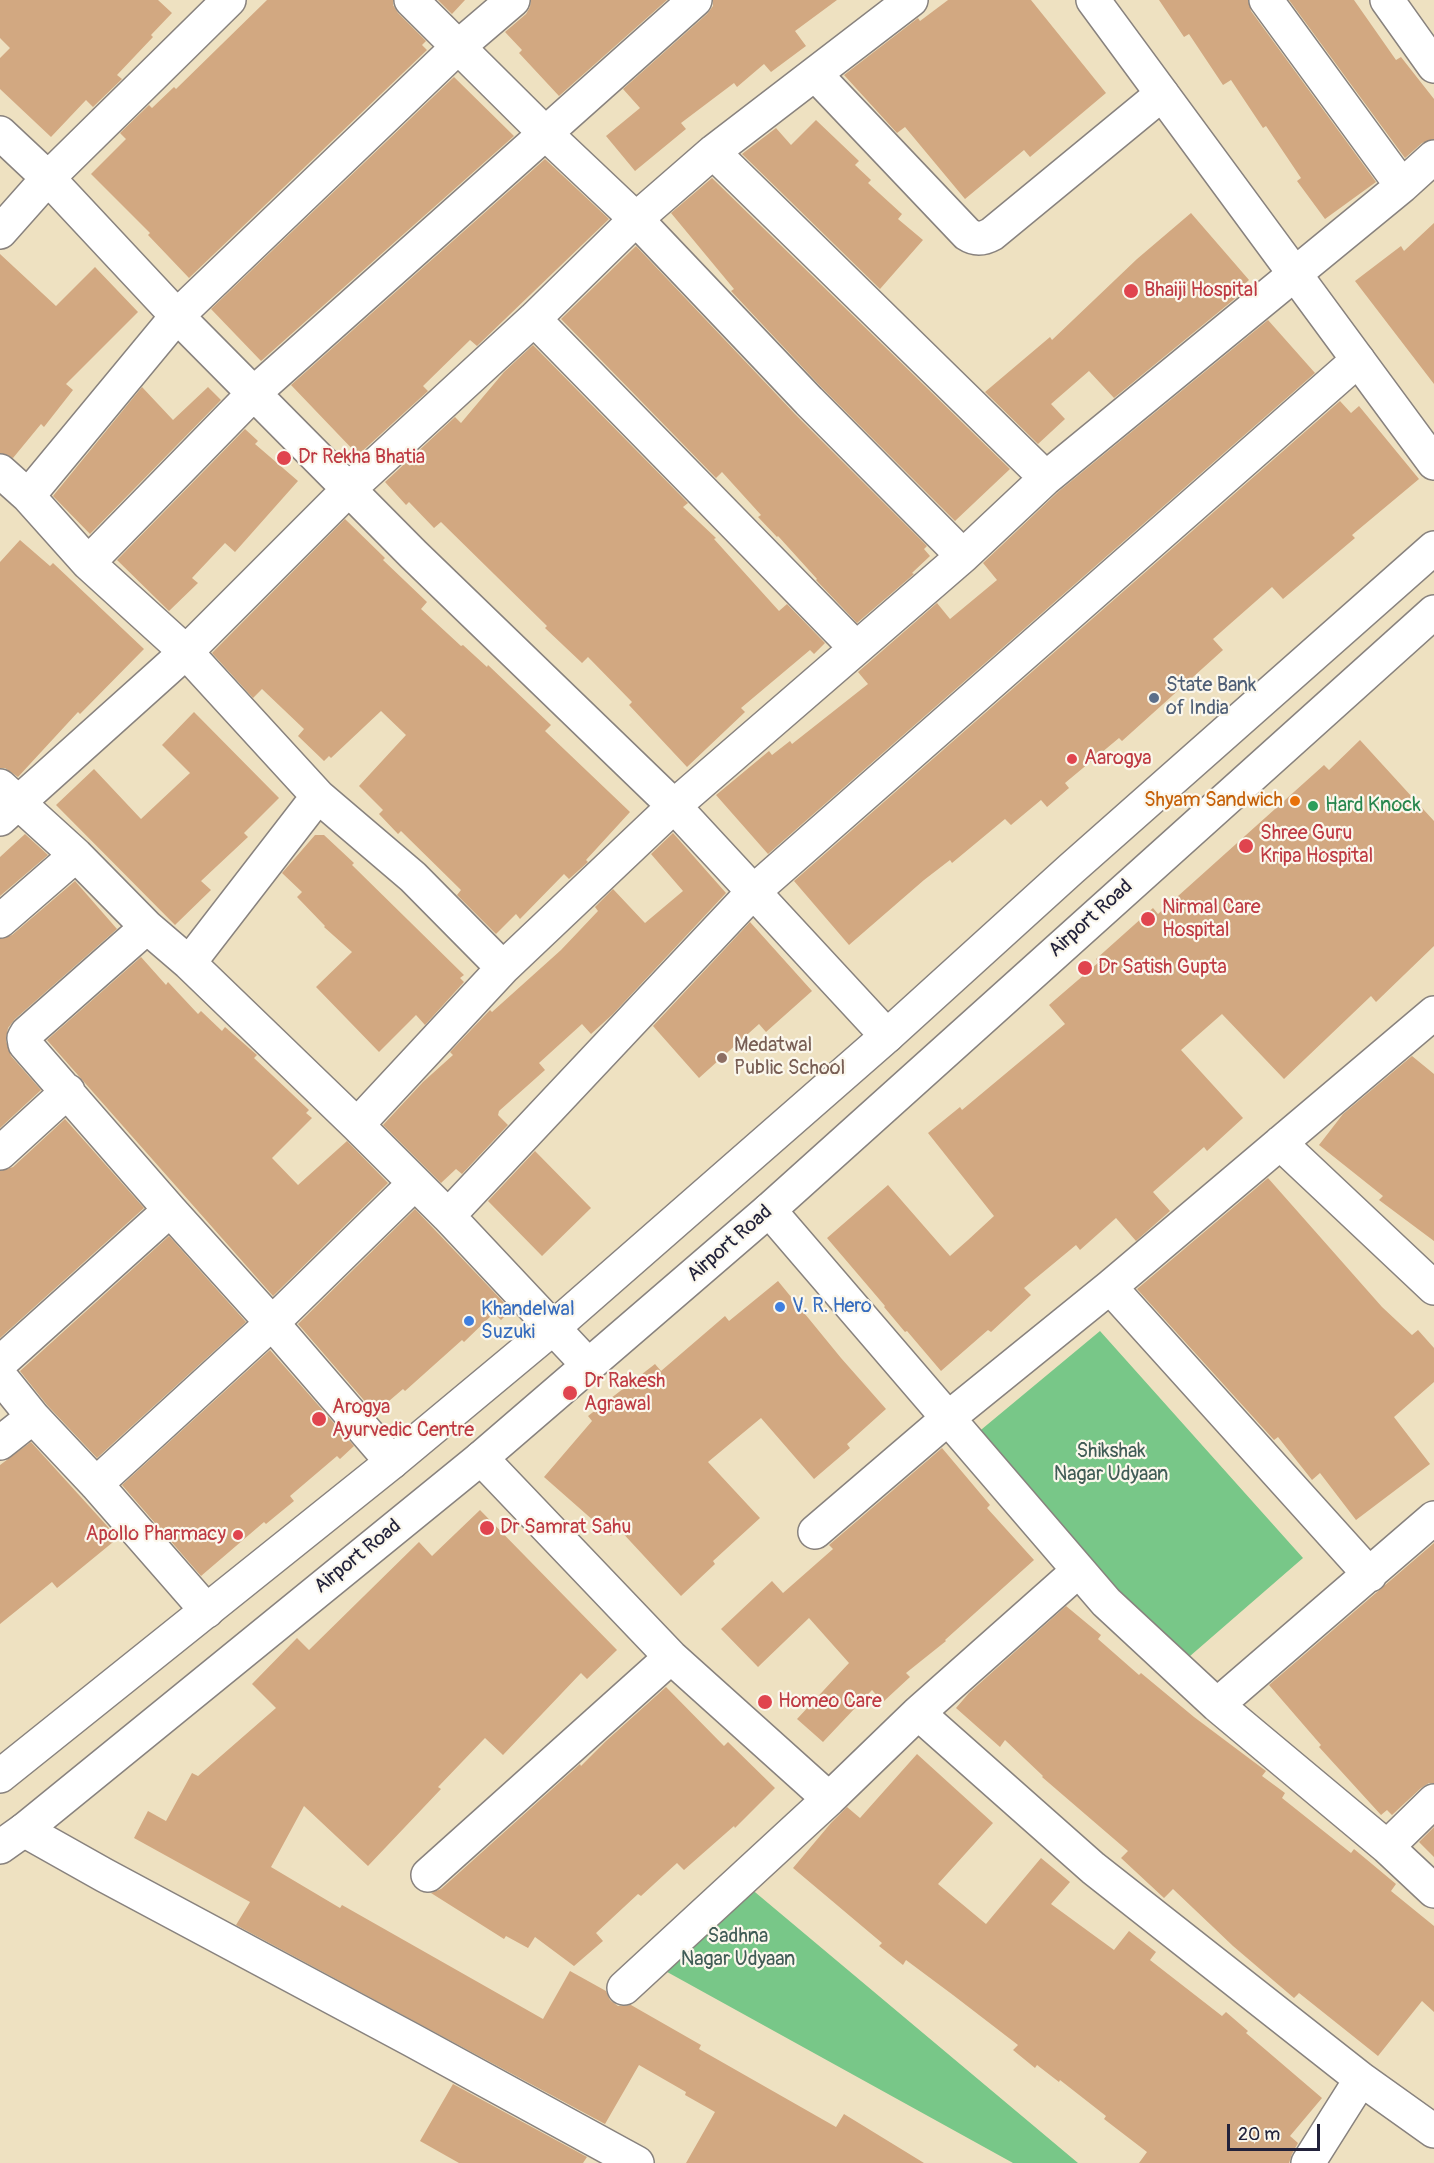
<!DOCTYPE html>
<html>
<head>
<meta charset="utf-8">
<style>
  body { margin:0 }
  #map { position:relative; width:1434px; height:2163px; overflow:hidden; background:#eee1c1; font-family:Pangolin,sans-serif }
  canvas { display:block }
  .scale { position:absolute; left:1227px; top:2124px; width:93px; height:27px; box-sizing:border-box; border:3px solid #22223b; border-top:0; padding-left:8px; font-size:18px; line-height:21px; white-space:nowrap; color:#22223b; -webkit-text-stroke:4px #fbf7ec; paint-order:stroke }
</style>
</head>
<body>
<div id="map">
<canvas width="1434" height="2163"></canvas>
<div class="scale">20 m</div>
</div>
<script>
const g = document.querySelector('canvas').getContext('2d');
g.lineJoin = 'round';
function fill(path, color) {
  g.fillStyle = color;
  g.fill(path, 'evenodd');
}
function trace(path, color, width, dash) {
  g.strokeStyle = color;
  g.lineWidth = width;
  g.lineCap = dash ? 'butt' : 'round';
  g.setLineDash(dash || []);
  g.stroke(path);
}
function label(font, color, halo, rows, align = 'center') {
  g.font = font + ' Pangolin,sans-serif';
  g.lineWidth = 4.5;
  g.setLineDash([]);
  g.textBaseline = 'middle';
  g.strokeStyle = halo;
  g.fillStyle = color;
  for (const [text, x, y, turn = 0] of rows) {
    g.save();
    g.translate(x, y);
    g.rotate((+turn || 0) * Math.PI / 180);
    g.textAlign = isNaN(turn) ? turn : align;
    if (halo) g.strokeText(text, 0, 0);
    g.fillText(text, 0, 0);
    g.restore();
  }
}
const green = new Path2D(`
  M 1100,1331 L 1303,1558 L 1182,1663 L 976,1434 Z
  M 737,1877 L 1078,2163 L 1013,2163 L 640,1957 Z`);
const building = new Path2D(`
  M 0,0 L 158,0 L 172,13 L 151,35 L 153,37 L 117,75 L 122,79 L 93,107 L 86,100 L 51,137 L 0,89 L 0,58 L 10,48 L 0,38 Z
  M 267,0 L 393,0 L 393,5 L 398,13 L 426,41 L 422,45 L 427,50 L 189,278 L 148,235 L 150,233 L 91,174 L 126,139 L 120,133 L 149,105 L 152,108 L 174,87 L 176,89 Z
  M 438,0 L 465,0 L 452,14 Z
  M 531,0 L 667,0 L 559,96 L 519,53 L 522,50 L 505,32 L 526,14 L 530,7 Z
  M 713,0 L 837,0 L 795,31 L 806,46 L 771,72 L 764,64 L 737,87 L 734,83 L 681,123 L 686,129 L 635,171 L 606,136 L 640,108 L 623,89 L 707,14 L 713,6 Z
  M 948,0 L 1031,0 L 1106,93 L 1030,157 L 1024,150 L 965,199 L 905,127 L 897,133 L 844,75 L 918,18 L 920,21 Z
  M 1159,0 L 1248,0 L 1251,11 L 1376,182 L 1325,219 L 1297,181 L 1301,178 L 1266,126 L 1263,128 L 1231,80 L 1223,85 L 1189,34 L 1184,37 Z
  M 1289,0 L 1354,0 L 1396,60 L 1401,57 L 1434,99 L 1434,139 L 1422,143 L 1405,158 Z
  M 454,77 L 514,136 L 261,361 L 211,309 Z
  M 816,120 L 859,161 L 855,165 L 871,180 L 868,183 L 902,214 L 898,219 L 923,240 L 880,289 L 742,154 L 776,128 L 791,145 Z
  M 545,159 L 609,219 L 477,346 L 470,340 L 423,386 L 428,391 L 358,455 L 291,385 Z
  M 712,178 L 1010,469 L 955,521 L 822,388 L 731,291 L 734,289 L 671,213 Z
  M 1191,213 L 1249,280 L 1240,288 L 1243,292 L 1114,398 L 1089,371 L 1051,404 L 1065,419 L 1038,444 L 985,392 L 1050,337 L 1052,340 L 1137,259 Z
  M 1434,223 L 1434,384 L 1355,281 L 1401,246 L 1404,251 Z
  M 636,246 L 795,414 L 927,546 L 924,549 L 930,556 L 912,573 L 914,574 L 857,623 L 816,580 L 817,579 L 778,536 L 777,537 L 758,517 L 761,515 L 722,472 L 716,478 L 561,319 Z
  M 0,254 L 56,306 L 95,267 L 138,312 L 66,384 L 73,390 L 44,427 L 41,424 L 13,458 L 0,453 Z
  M 1268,320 L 1315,373 L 768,854 L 716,795 L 769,751 L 772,755 L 790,741 L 792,744 L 868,684 L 858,672 L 937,603 L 950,619 L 997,580 L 983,563 L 1058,492 Z
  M 533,345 L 688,503 L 683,507 L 716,538 L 714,539 L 779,611 L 787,604 L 825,643 L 814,654 L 810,650 L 741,708 L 745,712 L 687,767 L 629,705 L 632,702 L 588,657 L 582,663 L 545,628 L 547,626 L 441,522 L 434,528 L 409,502 L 406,505 L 385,482 L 455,417 L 461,423 L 504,372 Z
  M 142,387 L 173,420 L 208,387 L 221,400 L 90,534 L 53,496 Z
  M 1340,401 L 1351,413 L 1359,406 L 1419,479 L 1352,535 L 1355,538 L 1283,599 L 1272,587 L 1213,639 L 1223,650 L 1122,741 L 1119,738 L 1065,783 L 1069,788 L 1047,807 L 1041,800 L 1011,825 L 1005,819 L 952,863 L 950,860 L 924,880 L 849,945 L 794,881 Z
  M 245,429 L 258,441 L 255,444 L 298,481 L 235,552 L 225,543 L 192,578 L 198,583 L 169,611 L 117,560 Z
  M 345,519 L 385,558 L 383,560 L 427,602 L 421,609 L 461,646 L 463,645 L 487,667 L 488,665 L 510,686 L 551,725 L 545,731 L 630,812 L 586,860 L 588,862 L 569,879 L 564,874 L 520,919 L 516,914 L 496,934 L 457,895 L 461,890 L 401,831 L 398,834 L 379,814 L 383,810 L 359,786 L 406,735 L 381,711 L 331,758 L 329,756 L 324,761 L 298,736 L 304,729 L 262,689 L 253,698 L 212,653 Z
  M 20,540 L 50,566 L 53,563 L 144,649 L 80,714 L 78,712 L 18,777 L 5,768 L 0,768 L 0,562 Z
  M 194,712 L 279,798 L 244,833 L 248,837 L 201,881 L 211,890 L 175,925 L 56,805 L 94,769 L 141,819 L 190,773 L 162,745 Z
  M 1360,740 L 1434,821 L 1434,946 L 1376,1002 L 1371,996 L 1284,1079 L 1222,1014 L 1181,1050 L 1243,1118 L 1207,1151 L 1204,1147 L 1153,1192 L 1170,1211 L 1136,1241 L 1116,1218 L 1080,1250 L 1076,1245 L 1024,1288 L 1031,1295 L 991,1332 L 988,1330 L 941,1371 L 907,1331 L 905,1332 L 884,1307 L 885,1306 L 827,1238 L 888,1185 L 950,1256 L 968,1240 L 994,1216 L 928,1133 L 960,1107 L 962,1110 L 1065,1024 L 1049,1005 L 1099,962 L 1096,959 L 1153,908 L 1158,914 L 1324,765 L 1329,770 Z
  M 673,833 L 726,893 L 613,1014 L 591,1034 L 582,1024 L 539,1063 L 545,1070 L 499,1111 L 498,1115 L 508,1125 L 462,1174 L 456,1169 L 441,1183 L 383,1125 L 423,1082 L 453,1055 L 450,1052 L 490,1010 L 492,1012 L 561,950 L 598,911 L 595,907 L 613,889 L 645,923 L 683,891 L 651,854 Z
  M 25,834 L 48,855 L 0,896 L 0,857 Z
  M 315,835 L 324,835 L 354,863 L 352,865 L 464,975 L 460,978 L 464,982 L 425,1025 L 416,1015 L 379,1052 L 316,987 L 352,952 L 324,927 L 325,926 L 297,897 L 302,892 L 282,873 Z
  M 75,881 L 117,929 L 15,1019 L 8,1028 L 6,1041 L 11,1056 L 41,1090 L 0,1128 L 0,939 L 12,935 Z
  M 750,922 L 812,991 L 766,1032 L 759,1024 L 699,1078 L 653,1026 Z
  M 141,957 L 166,985 L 168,982 L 198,1014 L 201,1011 L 222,1031 L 225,1027 L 257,1055 L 254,1058 L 309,1110 L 306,1113 L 312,1118 L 272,1158 L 298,1185 L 347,1141 L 388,1183 L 273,1296 L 47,1040 Z
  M 1412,1056 L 1434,1074 L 1434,1241 L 1379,1200 L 1383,1196 L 1319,1145 L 1343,1114 Z
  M 65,1119 L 144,1208 L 0,1338 L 0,1171 L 13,1167 Z
  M 535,1151 L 591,1208 L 542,1256 L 488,1201 Z
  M 1268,1178 L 1382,1307 L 1412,1335 L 1418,1330 L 1434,1348 L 1434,1382 L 1394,1417 L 1430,1464 L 1356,1520 L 1320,1473 L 1312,1480 L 1278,1437 L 1274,1440 L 1137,1289 Z
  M 415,1209 L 511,1310 L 501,1320 L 494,1313 L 464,1342 L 462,1340 L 405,1391 L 403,1389 L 375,1413 L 298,1324 Z
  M 169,1236 L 246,1322 L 97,1458 L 47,1405 L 20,1371 Z
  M 778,1281 L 841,1358 L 886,1409 L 847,1444 L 850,1448 L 814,1479 L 761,1418 L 708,1462 L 760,1518 L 713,1561 L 715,1564 L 681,1596 L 618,1528 L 611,1536 L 544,1477 L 592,1421 L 588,1416 L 655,1364 L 661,1371 L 725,1316 L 729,1321 Z
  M 270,1350 L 354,1446 L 340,1459 L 337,1456 L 290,1496 L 294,1501 L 266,1524 L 264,1522 L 201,1576 L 122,1485 Z
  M 31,1442 L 118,1538 L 57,1588 L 52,1582 L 0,1624 L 0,1465 Z
  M 942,1448 L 990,1505 L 987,1508 L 1034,1560 L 945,1640 L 946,1641 L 906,1673 L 910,1677 L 883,1702 L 872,1690 L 823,1742 L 797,1719 L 849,1663 L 809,1618 L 758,1667 L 721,1629 L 772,1581 L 783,1593 L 833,1549 L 829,1545 Z
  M 480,1510 L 617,1650 L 587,1679 L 581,1673 L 503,1755 L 485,1738 L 438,1787 L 441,1789 L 368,1866 L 304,1806 L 271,1867 L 340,1908 L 342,1905 L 543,2019 L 570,1971 L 606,1991 L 610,2000 L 618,2006 L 631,2005 L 701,2045 L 699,2049 L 836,2127 L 844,2114 L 924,2163 L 686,2163 L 715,2112 L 685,2095 L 686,2092 L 639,2065 L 605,2124 L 236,1925 L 250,1902 L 134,1838 L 148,1811 L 166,1821 L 192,1773 L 198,1776 L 276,1708 L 252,1684 L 297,1638 L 309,1650 L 419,1542 L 432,1556 Z
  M 1434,1543 L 1434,1783 L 1429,1783 L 1421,1788 L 1392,1815 L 1387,1810 L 1381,1815 L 1319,1747 L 1321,1745 L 1269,1685 Z
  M 1066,1606 L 1101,1635 L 1098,1639 L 1139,1675 L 1141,1673 L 1194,1717 L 1266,1771 L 1262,1776 L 1285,1793 L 1282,1798 L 1351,1853 L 1354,1849 L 1396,1884 L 1391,1891 L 1434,1926 L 1434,2012 L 1422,2001 L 1378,2056 L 1299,1993 L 1294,1998 L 1233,1946 L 1173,1889 L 1164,1898 L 1121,1858 L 1128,1851 L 1042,1777 L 1043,1776 L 1005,1740 L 1000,1747 L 956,1708 L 969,1693 Z
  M 666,1687 L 724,1746 L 728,1742 L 775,1788 L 735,1828 L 734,1826 L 684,1870 L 677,1863 L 641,1896 L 638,1894 L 596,1933 L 603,1941 L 574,1966 L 535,1937 L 528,1948 L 506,1936 L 504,1939 L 431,1893 L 441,1889 L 580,1764 L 581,1766 L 606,1741 Z
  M 917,1754 L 993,1823 L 938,1884 L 986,1924 L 1041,1858 L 1070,1882 L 1051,1904 L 1114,1950 L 1129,1931 L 1156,1952 L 1150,1960 L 1222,2016 L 1226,2012 L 1248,2031 L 1246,2033 L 1322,2098 L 1290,2136 L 1298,2143 L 1292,2154 L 1289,2163 L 1139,2163 L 1147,2152 L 1104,2119 L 1106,2116 L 1060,2080 L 1059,2082 L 1037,2065 L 1035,2068 L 1013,2050 L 1018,2045 L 953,1995 L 906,1960 L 903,1965 L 879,1946 L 882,1943 L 793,1868 L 831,1823 L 847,1807 L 860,1818 Z
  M 1434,1827 L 1434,1857 L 1419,1842 Z
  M 453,2084 L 587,2157 L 583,2163 L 459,2163 L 420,2141 Z`);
const minor = new Path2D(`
  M 411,0 L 545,133 L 636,219 L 809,401 L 963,556
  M 1266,0 L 1402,186
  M 1387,0 L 1434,66
  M 815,74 L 967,234 C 976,240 983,239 992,234 L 1162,94
  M 0,133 L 48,178 L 177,316 L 413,554 L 674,806 L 887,1036
  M 713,152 L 1046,478
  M 0,232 L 48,178 L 229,0
  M 534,319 L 855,647
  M 0,471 L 28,496 L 88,563 L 186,652 L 318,796 L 413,877 L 503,968
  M 28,496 L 177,316 L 458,47 L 513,0
  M 88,563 L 254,393 L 695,0
  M 0,786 L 76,855 L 147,927 L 189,963 L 357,1125 L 448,1216 L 589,1366
  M 0,819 L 186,652 L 349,489 L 534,319 L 636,219 L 713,152 L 911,0
  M 0,921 L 76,855
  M 147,927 L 27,1033 L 24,1038 L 25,1044 L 170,1210 L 272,1323 L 392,1462
  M 189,963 L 318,796
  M 357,1125 L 503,968 L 674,806 L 963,556 L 1046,478 L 1402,186 L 1434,157
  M 1280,1143 L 1434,1288
  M 0,1153 L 68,1091
  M 769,1210 L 1106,1602 L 1217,1705 L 1387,1847 L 1434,1891
  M 448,1216 L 753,892 L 1358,360
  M 1110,1287 L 1370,1575
  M 0,1363 L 170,1210
  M 0,1376 L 33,1417 L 96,1484 L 207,1611
  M 0,1443 L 33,1417
  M 481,1458 L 671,1657 L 829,1799
  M 96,1484 L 272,1323 L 415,1183
  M 815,1532 L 947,1419 L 1110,1287 L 1434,1013
  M 1217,1705 L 1434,1518
  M 918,1713 L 1093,1868 L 1361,2079 L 1434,2131
  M 24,1830 L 104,1875 L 412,2040 L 637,2163
  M 1387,1847 L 1434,1801
  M 428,1875 L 671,1657
  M 624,1988 L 829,1799 L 918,1713 L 1078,1571
  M 1308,2163 L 1361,2079`);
const tertiary = new Path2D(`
  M 1093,0 L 1434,463`);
const primary = new Path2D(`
  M 0,1776 L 392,1462 L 553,1328 L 887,1036 L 1071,869 L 1434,548
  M 0,1847 L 24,1830 L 481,1458 L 769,1210 L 1434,612`);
const markers = [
  [1131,291,8,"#e0444e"],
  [284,458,8,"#e0444e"],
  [1154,698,6,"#5c6f8a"],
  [1072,759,6,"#e0444e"],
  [1295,801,6,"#e8710a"],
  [1313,806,6,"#2e9e5b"],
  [1246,846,8,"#e0444e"],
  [1148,919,8,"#e0444e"],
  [1085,968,8,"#e0444e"],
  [722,1058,6,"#8d6e63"],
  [780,1307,6,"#3f7fe0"],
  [469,1321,6,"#3f7fe0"],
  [570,1393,8,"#e0444e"],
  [319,1419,8,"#e0444e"],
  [487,1528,8,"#e0444e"],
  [238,1535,6,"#e0444e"],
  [765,1702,8,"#e0444e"]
];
const healthNames = [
  ["Bhaiji Hospital",1144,291],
  ["Dr Rekha Bhatia",298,458],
  ["Aarogya",1084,759],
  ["Shree Guru",1260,834],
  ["Kripa Hospital",1260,857],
  ["Nirmal Care",1162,908],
  ["Hospital",1162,931],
  ["Dr Satish Gupta",1098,968],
  ["Dr Rakesh",584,1382],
  ["Agrawal",584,1405],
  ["Arogya",332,1408],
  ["Ayurvedic Centre",332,1431],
  ["Dr Samrat Sahu",500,1528],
  ["Apollo Pharmacy",226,1535,"right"],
  ["Homeo Care",778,1702]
];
const serviceNames = [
  ["State Bank",1166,686],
  ["of India",1166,709]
];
const foodNames = [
  ["Shyam Sandwich",1283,801]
];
const leisureNames = [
  ["Hard Knock",1325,806]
];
const streetNames = [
  ["Airport Road",1091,919,-42],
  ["Airport Road",730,1244,-41],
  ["Airport Road",358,1557,-39]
];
const educationNames = [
  ["Medatwal",734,1046],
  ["Public School",734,1069]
];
const shopNames = [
  ["V. R. Hero",792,1307],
  ["Khandelwal",481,1310],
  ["Suzuki",481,1333]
];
const parkNames = [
  ["Shikshak",1111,1452],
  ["Nagar Udyaan",1111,1475],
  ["Sadhna",738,1937],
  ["Nagar Udyaan",738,1960]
];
fill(green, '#78c788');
fill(building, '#d2a881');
trace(minor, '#88827e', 36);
trace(tertiary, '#88827e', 36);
trace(primary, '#88827e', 36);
trace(minor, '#fff', 33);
trace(tertiary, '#fff', 33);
trace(primary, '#fff', 33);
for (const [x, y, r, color] of markers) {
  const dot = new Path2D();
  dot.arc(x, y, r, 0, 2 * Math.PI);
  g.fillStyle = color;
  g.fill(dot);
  trace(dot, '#fbf7ec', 2);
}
label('20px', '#be3a42', '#fbf7ec', healthNames, 'left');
label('20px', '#4e5e75', '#fbf7ec', serviceNames, 'left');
label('20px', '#c56008', '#fbf7ec', foodNames, 'right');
label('20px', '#27864d', '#fbf7ec', leisureNames, 'left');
label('20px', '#22223b', '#fbf7ec', streetNames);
label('20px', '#785e54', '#fbf7ec', educationNames, 'left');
label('20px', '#366cbe', '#fbf7ec', shopNames, 'left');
label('20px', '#405c56', '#fbf7ec', parkNames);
</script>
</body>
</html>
